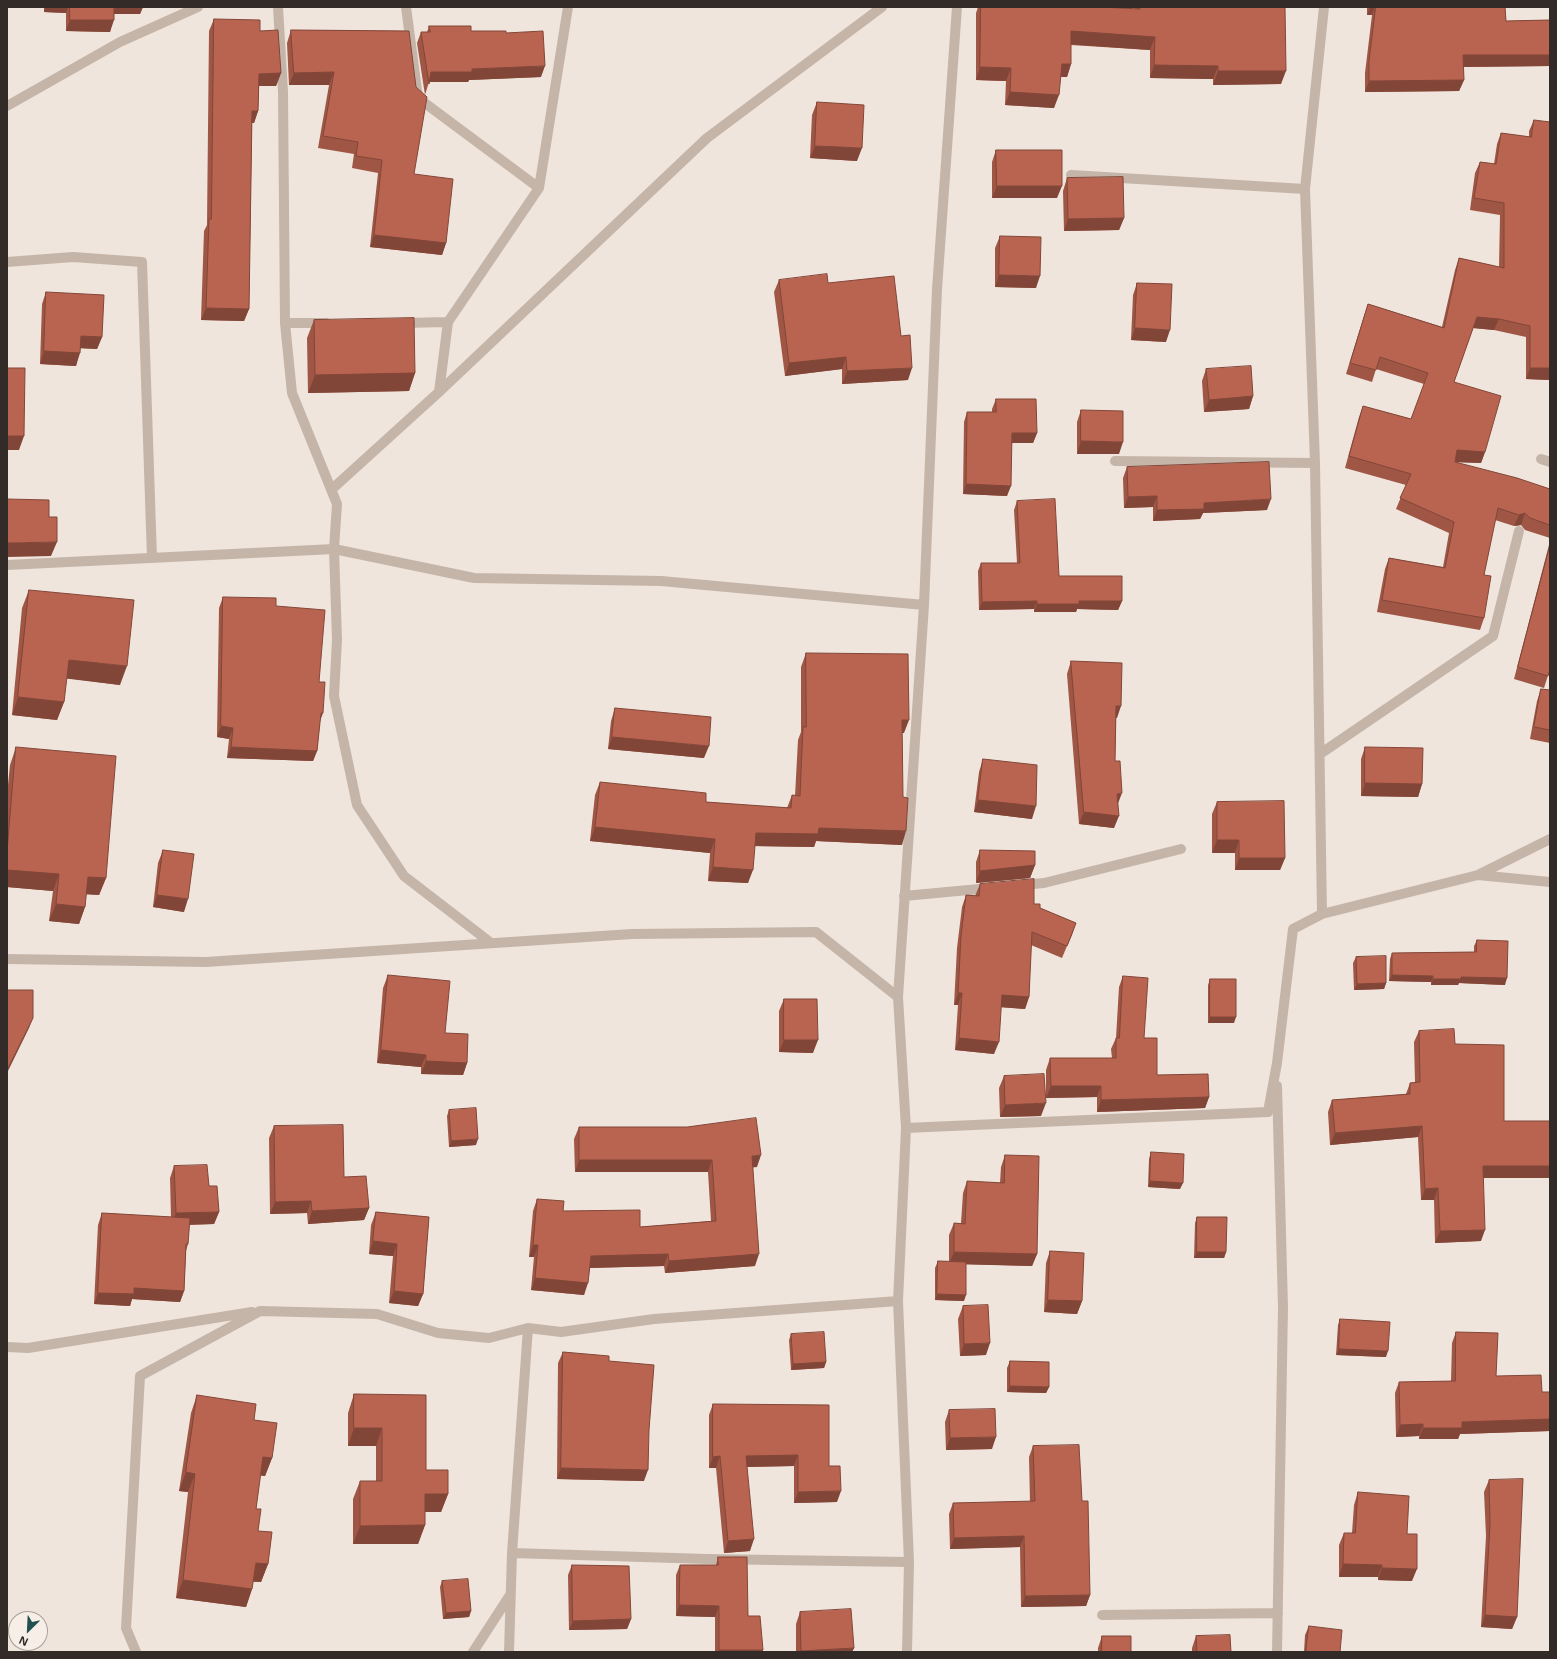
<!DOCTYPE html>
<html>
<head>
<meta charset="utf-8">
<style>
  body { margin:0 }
  #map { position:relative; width:1557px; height:1659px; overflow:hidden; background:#efe5dc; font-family:"Open Sans",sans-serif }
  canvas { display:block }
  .frame { position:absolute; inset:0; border:8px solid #332b28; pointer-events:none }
  .north { position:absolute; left:8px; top:1611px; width:40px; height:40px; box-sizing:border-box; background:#f7efe7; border:1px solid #a9a19b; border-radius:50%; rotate:204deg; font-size:11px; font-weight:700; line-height:16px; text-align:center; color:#332b28 }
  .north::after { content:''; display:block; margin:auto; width:14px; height:18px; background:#225050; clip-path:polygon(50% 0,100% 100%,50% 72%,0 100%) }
</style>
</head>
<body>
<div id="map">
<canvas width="1557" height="1659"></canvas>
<div class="frame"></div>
<div class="north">N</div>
</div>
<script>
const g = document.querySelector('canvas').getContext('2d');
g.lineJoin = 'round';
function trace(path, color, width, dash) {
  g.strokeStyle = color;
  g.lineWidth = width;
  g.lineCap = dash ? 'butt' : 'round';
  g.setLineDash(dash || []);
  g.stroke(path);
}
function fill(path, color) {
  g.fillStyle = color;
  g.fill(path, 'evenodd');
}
const minor = new Path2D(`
  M 278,7 L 283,92 L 285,323 L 292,393 L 337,504 L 334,549 L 337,640 L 334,696 L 357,805 L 404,876 L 491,943
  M 406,7 L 418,98 L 539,188
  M 7,106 L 120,42 L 198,7
  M 1071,175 L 1305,189
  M 7,262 L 73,257 L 142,262 L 152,558
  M 285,323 L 326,323
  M 402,323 L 448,322
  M 439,392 L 448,322 L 539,188 L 568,7
  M 1541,459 L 1550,462
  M 1115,461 L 1315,463
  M 331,490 L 439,392 L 707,138 L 882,7
  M 7,565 L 334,549 L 474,578 L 661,581 L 924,605
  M 1320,754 L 1493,636 L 1519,531
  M 1478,875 L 1550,839
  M 1022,885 L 1044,883 L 1181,849
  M 904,896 L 990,888
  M 1322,914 L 1315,463 L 1305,189 L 1324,7
  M 7,959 L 206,962 L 632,934 L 816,932 L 898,997 L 906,1128 L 1268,1112 L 1277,1063 L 1293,929 L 1322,914 L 1478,875 L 1550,882
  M 898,997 L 924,605 L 937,289 L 957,7
  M 1277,1086 L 1283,1307 L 1277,1652
  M 906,1128 L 898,1301 L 909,1562 L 907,1652
  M 7,1347 L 28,1348 L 252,1312
  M 512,1553 L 707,1559 L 909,1562
  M 1102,1615 L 1278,1613
  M 136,1652 L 126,1628 L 140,1376 L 260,1311 L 377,1314 L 438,1333 L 489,1338 L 528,1328 L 561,1332 L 654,1319 L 898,1301
  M 473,1652 L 510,1595
  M 509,1652 L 512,1553 L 528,1328`);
const wall = new Path2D(`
  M 44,7 L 143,7 L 140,14 L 114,14 L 110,32 L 66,31 L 66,13 L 44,12 Z
  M 978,7 L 1100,7 L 1135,9 L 1135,7 L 1285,7 L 1281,84 L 1213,85 L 1213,79 L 1150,78 L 1150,50 L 1071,45 L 1071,64 L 1067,77 L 1060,77 L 1054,108 L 1005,105 L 1006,81 L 976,80 L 976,13 Z
  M 1367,7 L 1505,7 L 1506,21 L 1550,20 L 1550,66 L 1463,67 L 1464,80 L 1459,91 L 1365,92 L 1365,73 L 1372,15 L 1367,15 Z
  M 214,19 L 260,31 L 281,73 L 276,86 L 259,86 L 258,111 L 254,123 L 252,123 L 249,309 L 244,321 L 201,320 L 204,231 L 207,225 L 209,31 Z
  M 429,26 L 471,31 L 506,33 L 541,77 L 469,80 L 468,82 L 429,82 L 425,95 L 417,43 L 421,32 L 427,32 Z
  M 291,30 L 409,31 L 414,174 L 446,243 L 442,255 L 370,247 L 378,173 L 352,168 L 354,154 L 318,148 L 329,85 L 289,85 L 287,43 Z
  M 817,102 L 857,161 L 810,158 L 812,115 Z
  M 1534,120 L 1550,380 L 1526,379 L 1526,337 L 1494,330 L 1473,328 L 1454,382 L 1485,452 L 1481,463 L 1455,462 L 1550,489 L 1550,538 L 1525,530 L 1521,525 L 1514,526 L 1495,520 L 1484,575 L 1484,618 L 1480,630 L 1377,612 L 1385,569 L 1389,558 L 1443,567 L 1449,533 L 1396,509 L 1406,485 L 1345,468 L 1359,417 L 1363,406 L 1411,419 L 1424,384 L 1376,369 L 1372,382 L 1346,374 L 1364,316 L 1368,304 L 1442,327 L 1455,270 L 1459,258 L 1499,267 L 1500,215 L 1470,210 L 1475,173 L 1480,162 L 1494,164 L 1497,144 L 1501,133 L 1529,137 L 1529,131 Z
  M 996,150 L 1057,198 L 992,198 L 992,162 Z
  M 1067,178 L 1124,218 L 1119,230 L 1064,231 L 1063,191 Z
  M 1000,236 L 1036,288 L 995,287 L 995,248 Z
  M 779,280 L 828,283 L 908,380 L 842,384 L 842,369 L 785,376 L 774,292 Z
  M 1137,283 L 1166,342 L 1131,340 L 1133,295 Z
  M 46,292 L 102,337 L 97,349 L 80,348 L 76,366 L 40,364 L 42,304 Z
  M 314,320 L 415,373 L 409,391 L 308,393 L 307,338 Z
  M 1206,369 L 1253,396 L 1249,409 L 1204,412 L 1202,381 Z
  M 996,399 L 1037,433 L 1033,443 L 1012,443 L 1007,496 L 963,494 L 964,422 L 967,412 L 992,412 L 992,409 Z
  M 1081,410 L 1119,454 L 1077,454 L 1077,422 Z
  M 1127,467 L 1267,510 L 1203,513 L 1200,519 L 1153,521 L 1153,507 L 1124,508 L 1123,478 Z
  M 1017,501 L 1059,576 L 1122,601 L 1118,610 L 1077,609 L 1076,612 L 1034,612 L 1034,609 L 979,610 L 978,571 L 981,563 L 1017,563 L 1014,510 Z
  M 1550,541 L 1550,669 L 1544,688 L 1514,679 Z
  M 29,590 L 120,685 L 66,678 L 64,702 L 57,720 L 12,715 L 22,608 Z
  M 223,597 L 276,606 L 319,682 L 320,721 L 317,751 L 313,761 L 227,758 L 229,739 L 217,737 L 219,608 Z
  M 806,653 L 904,733 L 902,733 L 902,845 L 816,841 L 814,847 L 755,846 L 748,883 L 708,881 L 710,853 L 590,841 L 595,795 L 600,782 L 706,802 L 787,808 L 792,795 L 795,796 L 798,740 L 801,732 L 801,667 Z
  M 1071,661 L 1117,718 L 1116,718 L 1115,761 L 1118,805 L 1114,828 L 1079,824 L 1067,674 Z
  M 1541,689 L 1550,690 L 1550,743 L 1530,739 L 1537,701 Z
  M 615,708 L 704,758 L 608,749 L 611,721 Z
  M 16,747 L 106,878 L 99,895 L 86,894 L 85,907 L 79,924 L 49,921 L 53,891 L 7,887 L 7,795 L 10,765 Z
  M 1365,747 L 1422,784 L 1418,797 L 1361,796 L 1361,759 Z
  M 983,759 L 1032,819 L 974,812 L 979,772 Z
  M 1217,802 L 1285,858 L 1280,870 L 1235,870 L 1235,853 L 1212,853 L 1212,814 Z
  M 163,850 L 184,912 L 153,907 L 158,863 Z
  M 980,850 L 1035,865 L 1030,878 L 976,883 L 976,862 Z
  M 980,884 L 1034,904 L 1040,908 L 1076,923 L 1062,958 L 1031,945 L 1029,997 L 1025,1009 L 1001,1007 L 994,1054 L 955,1050 L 958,1005 L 954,1005 L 957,948 L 962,907 L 966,895 L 975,896 Z
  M 1477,940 L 1505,985 L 1459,983 L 1458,985 L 1431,985 L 1431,982 L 1389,981 L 1390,959 L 1392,953 L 1474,952 L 1474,946 Z
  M 1356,957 L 1386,983 L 1384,989 L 1354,990 L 1353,963 Z
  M 388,975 L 445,1033 L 467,1063 L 463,1075 L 421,1074 L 421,1067 L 377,1063 L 383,988 Z
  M 1123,976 L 1157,1075 L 1209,1097 L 1205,1108 L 1097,1112 L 1097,1097 L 1046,1098 L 1046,1070 L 1050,1058 L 1112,1058 L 1111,1049 L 1116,1038 L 1119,987 Z
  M 1210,979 L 1234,1023 L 1208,1023 L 1208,985 Z
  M 784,999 L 813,1053 L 779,1052 L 779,1011 Z
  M 1419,1031 L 1455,1044 L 1504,1121 L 1550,1121 L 1550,1178 L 1483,1178 L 1481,1241 L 1435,1243 L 1434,1200 L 1421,1200 L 1418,1137 L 1330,1145 L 1328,1112 L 1332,1100 L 1406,1094 L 1410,1083 L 1415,1082 L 1414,1042 Z
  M 1004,1076 L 1041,1116 L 1000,1117 L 999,1088 Z
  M 449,1110 L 476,1145 L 449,1147 L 447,1116 Z
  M 274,1126 L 344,1177 L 369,1208 L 364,1220 L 308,1224 L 307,1213 L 270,1214 L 269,1138 Z
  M 579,1127 L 757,1167 L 753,1167 L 755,1266 L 665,1273 L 664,1266 L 590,1268 L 584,1295 L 531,1290 L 534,1257 L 529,1257 L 533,1211 L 537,1199 L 563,1211 L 640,1227 L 711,1221 L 708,1172 L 575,1172 L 574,1139 Z
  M 1151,1152 L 1180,1189 L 1148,1187 L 1149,1159 Z
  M 1005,1155 L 1037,1254 L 1032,1266 L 966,1264 L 964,1301 L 935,1300 L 935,1268 L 938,1261 L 949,1262 L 949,1235 L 954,1223 L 961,1223 L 963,1193 L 967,1181 L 1000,1183 L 1001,1167 Z
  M 174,1166 L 209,1186 L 219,1212 L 214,1224 L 189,1225 L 188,1244 L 186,1251 L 184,1291 L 180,1302 L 132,1299 L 130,1306 L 94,1304 L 98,1225 L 102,1213 L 171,1217 L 170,1178 Z
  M 376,1212 L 429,1217 L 423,1294 L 418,1306 L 389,1303 L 393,1256 L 369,1254 L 371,1225 Z
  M 1197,1217 L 1226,1252 L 1224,1258 L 1194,1258 L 1195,1223 Z
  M 1050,1251 L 1082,1301 L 1077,1314 L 1044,1312 L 1046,1263 Z
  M 963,1306 L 986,1355 L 960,1356 L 958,1319 Z
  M 1340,1319 L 1386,1357 L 1336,1355 L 1338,1325 Z
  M 1456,1332 L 1496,1376 L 1542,1392 L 1550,1392 L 1550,1431 L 1460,1434 L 1458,1439 L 1419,1439 L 1419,1436 L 1396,1437 L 1395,1393 L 1399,1382 L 1451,1381 L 1452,1343 Z
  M 791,1334 L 826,1362 L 824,1368 L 791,1370 L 789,1340 Z
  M 563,1352 L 609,1361 L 644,1481 L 557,1479 L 558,1363 Z
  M 1010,1361 L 1049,1387 L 1046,1393 L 1007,1392 L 1007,1368 Z
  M 354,1394 L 426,1470 L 448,1494 L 441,1512 L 425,1512 L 425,1525 L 418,1544 L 353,1544 L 353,1499 L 360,1481 L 376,1481 L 376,1446 L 348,1446 L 348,1413 Z
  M 197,1395 L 254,1420 L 272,1458 L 265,1476 L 260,1475 L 256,1509 L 258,1531 L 268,1564 L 261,1582 L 253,1582 L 252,1589 L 246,1607 L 176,1598 L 188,1492 L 179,1491 L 191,1413 Z
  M 713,1404 L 829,1466 L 837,1502 L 794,1503 L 794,1466 L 747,1467 L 750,1551 L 724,1553 L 716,1468 L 709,1468 L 709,1415 Z
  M 949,1410 L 992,1449 L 946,1450 L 945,1422 Z
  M 1033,1446 L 1082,1501 L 1090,1595 L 1086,1606 L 1021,1607 L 1020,1547 L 950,1549 L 949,1514 L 953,1503 L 1030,1502 L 1029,1457 Z
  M 1489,1480 L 1517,1617 L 1512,1629 L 1481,1627 L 1486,1536 L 1484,1492 Z
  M 1358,1492 L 1407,1534 L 1412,1581 L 1378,1580 L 1378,1577 L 1339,1577 L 1339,1545 L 1344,1533 L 1352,1533 L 1354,1505 Z
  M 718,1557 L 748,1616 L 763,1650 L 762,1652 L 715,1652 L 715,1617 L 676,1616 L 676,1575 L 680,1565 L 716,1565 Z
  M 572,1565 L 631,1619 L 627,1629 L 569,1630 L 568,1575 Z
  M 442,1581 L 471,1611 L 469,1617 L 443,1619 L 440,1587 Z
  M 800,1612 L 854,1648 L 852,1652 L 796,1652 L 796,1624 Z
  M 1309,1626 L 1340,1652 L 1304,1652 L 1305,1635 Z
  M 1102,1636 L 1131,1652 L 1098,1652 L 1098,1648 Z
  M 1196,1636 L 1231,1652 L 1192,1652 L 1192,1648 Z`);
const shadedWall = new Path2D(`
  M 45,7 L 68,7 L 66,13 L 44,12 Z
  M 113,7 L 143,7 L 140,14 L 110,14 Z
  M 1370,7 L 1375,7 L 1372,15 L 1367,15 Z
  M 70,20 L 114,20 L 110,32 L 66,31 Z
  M 1071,31 L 1155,37 L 1150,50 L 1066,44 Z
  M 1463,55 L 1550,55 L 1550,66 L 1459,67 Z
  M 1062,64 L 1071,64 L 1067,77 L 1057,77 Z
  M 1154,65 L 1218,66 L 1213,79 L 1150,78 Z
  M 545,66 L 541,77 L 469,80 L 468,82 L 429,82 L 431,72 L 472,69 Z
  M 980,67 L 1011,68 L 1006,81 L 976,80 Z
  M 1218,71 L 1286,71 L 1281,84 L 1213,85 Z
  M 334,72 L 329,85 L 289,85 L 294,73 Z
  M 281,73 L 276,86 L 255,86 L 259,74 Z
  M 1464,80 L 1459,91 L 1365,92 L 1369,81 Z
  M 1010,92 L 1059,95 L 1054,108 L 1005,105 Z
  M 252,111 L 258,111 L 254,123 L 248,123 Z
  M 815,146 L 862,148 L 857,161 L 810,158 Z
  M 997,186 L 1062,186 L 1057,198 L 992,198 Z
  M 1124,218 L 1119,230 L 1064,231 L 1068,219 Z
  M 374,235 L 446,243 L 442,255 L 370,247 Z
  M 999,275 L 1040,276 L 1036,288 L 995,287 Z
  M 206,308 L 249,309 L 244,321 L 201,320 Z
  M 1477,317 L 1499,319 L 1494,330 L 1473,328 Z
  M 1135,328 L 1170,330 L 1166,342 L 1131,340 Z
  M 81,336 L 102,337 L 97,349 L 76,348 Z
  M 44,351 L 80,353 L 76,366 L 40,364 Z
  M 846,357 L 842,369 L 785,376 L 789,363 Z
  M 912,368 L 908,380 L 842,384 L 847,371 Z
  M 1530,368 L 1550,368 L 1550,380 L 1526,379 Z
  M 415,373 L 409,391 L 308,393 L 315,375 Z
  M 1253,396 L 1249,409 L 1204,412 L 1209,400 Z
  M 1012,433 L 1037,433 L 1033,443 L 1009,443 Z
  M 7,436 L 24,436 L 19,450 L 7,450 Z
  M 1081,441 L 1123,442 L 1119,454 L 1077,454 Z
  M 1457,450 L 1485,452 L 1481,463 L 1453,462 Z
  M 966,484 L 1011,486 L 1007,496 L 963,494 Z
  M 1157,496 L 1153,507 L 1124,508 L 1128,497 Z
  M 1271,499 L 1267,510 L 1203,513 L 1200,519 L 1153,521 L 1157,510 L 1204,503 Z
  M 1525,513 L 1521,525 L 1514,526 L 1519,515 Z
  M 57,542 L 51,556 L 7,557 L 7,543 Z
  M 1037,601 L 1034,609 L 979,610 L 982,602 Z
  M 1079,601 L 1122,601 L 1118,610 L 1077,609 L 1076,612 L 1034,612 L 1037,604 Z
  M 69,660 L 127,666 L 120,685 L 62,678 Z
  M 18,697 L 64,702 L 57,720 L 12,715 Z
  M 1116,706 L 1121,706 L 1117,718 L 1111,718 Z
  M 321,713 L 323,713 L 319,724 Z
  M 902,720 L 909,720 L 904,733 L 897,733 Z
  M 221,726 L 233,728 L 229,739 L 217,737 Z
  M 612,737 L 709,746 L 704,758 L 608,749 Z
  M 231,747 L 317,751 L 313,761 L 227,758 Z
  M 1365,783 L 1422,784 L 1418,797 L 1361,796 Z
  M 1122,793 L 1117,806 L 1117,794 Z
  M 978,800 L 1036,806 L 1032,819 L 974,812 Z
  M 1084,812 L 1119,816 L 1114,828 L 1079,824 Z
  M 595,827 L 715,839 L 710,853 L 590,841 Z
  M 819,828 L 906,831 L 902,845 L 816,841 L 814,847 L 751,846 L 756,833 Z
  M 1217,840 L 1239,840 L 1235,853 L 1212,853 Z
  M 1239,858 L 1285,858 L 1280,870 L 1235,870 Z
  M 1035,865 L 1030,878 L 976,883 L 980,871 Z
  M 713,867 L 753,870 L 748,883 L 708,881 Z
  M 7,870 L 59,874 L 53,891 L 7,887 Z
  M 88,877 L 106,878 L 99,895 L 82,894 Z
  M 157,895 L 188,899 L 184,912 L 153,907 Z
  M 56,904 L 85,907 L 79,924 L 49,921 Z
  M 1076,923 L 1072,935 L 1062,958 L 1067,946 Z
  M 1392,975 L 1433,976 L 1431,982 L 1389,981 Z
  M 1461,977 L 1507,978 L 1505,985 L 1459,983 L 1458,985 L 1431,985 L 1433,979 Z
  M 1386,983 L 1384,989 L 1354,990 L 1357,984 Z
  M 958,993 L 962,993 L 958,1005 L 954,1005 Z
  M 1002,995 L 1029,997 L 1025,1009 L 998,1007 Z
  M 1210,1017 L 1236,1017 L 1234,1023 L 1208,1023 Z
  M 33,1018 L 29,1028 L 7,1073 L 8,1068 Z
  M 959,1038 L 999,1042 L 994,1054 L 955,1050 Z
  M 784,1040 L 818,1040 L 813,1053 L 779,1052 Z
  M 381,1050 L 426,1055 L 421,1067 L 377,1063 Z
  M 426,1061 L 467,1063 L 463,1075 L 421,1074 Z
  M 1051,1086 L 1101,1086 L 1097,1097 L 1046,1098 Z
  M 1209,1097 L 1205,1108 L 1097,1112 L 1101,1100 Z
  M 1046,1103 L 1041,1116 L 1000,1117 L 1005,1105 Z
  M 1422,1126 L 1418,1137 L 1330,1145 L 1335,1133 Z
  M 478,1139 L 476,1145 L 449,1147 L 451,1141 Z
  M 761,1155 L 757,1167 L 748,1168 L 752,1156 Z
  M 579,1160 L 712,1160 L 708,1172 L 575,1172 Z
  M 1483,1166 L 1550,1166 L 1550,1178 L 1479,1178 Z
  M 1150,1181 L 1183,1183 L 1180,1189 L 1148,1187 Z
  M 1438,1188 L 1434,1200 L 1421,1200 L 1425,1189 Z
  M 311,1201 L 307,1213 L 270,1214 L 275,1202 Z
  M 369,1208 L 364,1220 L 308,1224 L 312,1211 Z
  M 219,1212 L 214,1224 L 171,1225 L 176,1213 Z
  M 1485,1230 L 1481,1241 L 1435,1243 L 1440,1231 Z
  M 373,1241 L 397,1244 L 393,1256 L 369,1254 Z
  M 533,1245 L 538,1245 L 534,1257 L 529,1257 Z
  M 954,1252 L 1037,1254 L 1032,1266 L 949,1264 Z
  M 1197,1252 L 1226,1252 L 1224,1258 L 1194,1258 Z
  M 668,1254 L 664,1266 L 587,1268 L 591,1256 Z
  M 759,1254 L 755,1266 L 665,1273 L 669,1261 Z
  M 535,1278 L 588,1283 L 584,1295 L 531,1290 Z
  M 134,1288 L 184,1291 L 180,1302 L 132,1299 L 130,1306 L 94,1304 L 98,1293 Z
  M 394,1291 L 423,1294 L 418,1306 L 389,1303 Z
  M 937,1294 L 966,1295 L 964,1301 L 935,1300 Z
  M 1048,1300 L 1082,1301 L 1077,1314 L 1044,1312 Z
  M 990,1343 L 986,1355 L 960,1356 L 964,1344 Z
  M 1339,1349 L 1388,1351 L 1386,1357 L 1336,1355 Z
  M 826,1362 L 824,1368 L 791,1370 L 793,1364 Z
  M 1010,1386 L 1049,1387 L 1046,1393 L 1007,1392 Z
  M 1550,1419 L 1550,1431 L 1460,1434 L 1458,1439 L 1419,1439 L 1423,1428 L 1462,1422 Z
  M 1423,1424 L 1419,1436 L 1396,1437 L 1400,1425 Z
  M 354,1428 L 382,1428 L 376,1446 L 348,1446 Z
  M 996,1437 L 992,1449 L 946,1450 L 950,1438 Z
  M 798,1455 L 794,1466 L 742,1467 L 746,1456 Z
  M 720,1456 L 716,1468 L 709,1468 L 713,1457 Z
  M 263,1457 L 272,1458 L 265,1476 L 256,1475 Z
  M 561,1468 L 648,1470 L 644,1481 L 557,1479 Z
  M 186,1472 L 195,1474 L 188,1492 L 179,1491 Z
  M 841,1491 L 837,1502 L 794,1503 L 798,1492 Z
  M 425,1494 L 448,1494 L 441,1512 L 418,1512 Z
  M 425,1525 L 418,1544 L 353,1544 L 360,1526 Z
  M 1024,1536 L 1020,1547 L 950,1549 L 954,1538 Z
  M 754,1539 L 750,1551 L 724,1553 L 728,1541 Z
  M 256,1563 L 268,1564 L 261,1582 L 249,1581 Z
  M 1343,1564 L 1382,1565 L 1378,1577 L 1339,1577 Z
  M 1382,1568 L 1417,1569 L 1412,1581 L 1378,1580 Z
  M 183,1580 L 252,1589 L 246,1607 L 176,1598 Z
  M 1090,1595 L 1086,1606 L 1021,1607 L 1025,1596 Z
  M 679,1605 L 719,1606 L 715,1617 L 676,1616 Z
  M 471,1611 L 469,1617 L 443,1619 L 446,1613 Z
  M 1485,1615 L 1517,1617 L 1512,1629 L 1481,1627 Z
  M 631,1619 L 627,1629 L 569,1630 L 573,1621 Z
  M 854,1648 L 852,1652 L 801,1652 L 801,1651 Z
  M 719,1650 L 763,1650 L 762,1652 L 718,1652 Z`);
const building = new Path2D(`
  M 70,7 L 114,7 L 114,20 L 70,20 Z
  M 981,7 L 1100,7 L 1140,9 L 1140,7 L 1285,7 L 1286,71 L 1218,71 L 1218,66 L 1154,65 L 1155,37 L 1071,31 L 1071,64 L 1062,64 L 1059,95 L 1010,92 L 1011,68 L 980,67 Z
  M 1376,7 L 1505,7 L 1506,21 L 1550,20 L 1550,55 L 1463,55 L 1464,80 L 1369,81 L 1369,61 Z
  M 214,19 L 260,20 L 260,31 L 278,30 L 281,73 L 259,74 L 258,111 L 252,111 L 249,309 L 206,308 L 209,219 L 211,219 Z
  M 429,26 L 471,26 L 471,31 L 506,31 L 506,33 L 543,31 L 545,66 L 472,69 L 472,72 L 431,72 L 429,84 L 421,32 L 430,32 Z
  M 291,30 L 409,31 L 416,87 L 427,97 L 414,174 L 453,179 L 446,243 L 374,235 L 382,160 L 356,156 L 358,142 L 323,136 L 334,72 L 294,73 Z
  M 817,102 L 864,105 L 862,148 L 815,146 Z
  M 1534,120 L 1550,122 L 1550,368 L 1530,368 L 1530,326 L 1499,319 L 1477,317 L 1454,382 L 1501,396 L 1485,452 L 1457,450 L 1455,462 L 1517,478 L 1550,489 L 1550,525 L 1530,518 L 1525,513 L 1519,515 L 1498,508 L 1484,575 L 1491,576 L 1484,618 L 1382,600 L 1389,558 L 1445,568 L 1454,522 L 1400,498 L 1411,474 L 1349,456 L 1363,406 L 1411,419 L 1428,373 L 1380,357 L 1376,370 L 1350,363 L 1368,304 L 1444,328 L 1459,258 L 1504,268 L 1504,203 L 1474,198 L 1480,162 L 1496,164 L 1501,133 L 1531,137 Z
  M 996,150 L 1062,150 L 1062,186 L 997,186 Z
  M 1123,177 L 1124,218 L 1068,219 L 1067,178 Z
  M 1000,236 L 1041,237 L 1040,276 L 999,275 Z
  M 827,274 L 828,283 L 894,276 L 901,336 L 910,335 L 912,368 L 847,371 L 846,357 L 789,363 L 779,280 Z
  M 1137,283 L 1172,284 L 1170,330 L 1135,328 Z
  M 46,292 L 104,295 L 102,337 L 81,336 L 80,353 L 44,351 Z
  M 414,318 L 415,373 L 315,375 L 314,320 Z
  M 1251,366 L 1253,396 L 1209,400 L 1206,369 Z
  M 7,368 L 25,368 L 24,436 L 7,436 Z
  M 996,399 L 1036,399 L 1037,433 L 1012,433 L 1011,486 L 966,484 L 967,412 L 996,412 Z
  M 1081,410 L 1123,411 L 1123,442 L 1081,441 Z
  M 1269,462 L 1271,499 L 1204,503 L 1204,509 L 1157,510 L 1157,496 L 1128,497 L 1127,467 Z
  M 7,499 L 49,500 L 49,517 L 57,517 L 57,542 L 7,543 Z
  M 1055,499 L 1059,576 L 1122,576 L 1122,601 L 1079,601 L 1079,604 L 1037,604 L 1037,601 L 982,602 L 981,563 L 1020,563 L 1017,501 Z
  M 1550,545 L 1550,669 L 1548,676 L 1518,667 Z
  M 29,590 L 134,600 L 127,666 L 69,660 L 64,702 L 18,697 Z
  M 223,597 L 276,598 L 276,606 L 325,610 L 319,682 L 325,682 L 323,713 L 321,713 L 317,751 L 231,747 L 233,728 L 221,726 Z
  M 806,653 L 908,654 L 909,720 L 902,720 L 903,797 L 908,798 L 906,831 L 819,828 L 818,834 L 756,833 L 753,870 L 713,867 L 715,839 L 595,827 L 600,782 L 706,793 L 706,802 L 791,808 L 792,795 L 800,796 L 803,727 L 806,727 Z
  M 1071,661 L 1122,663 L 1121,706 L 1116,706 L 1115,761 L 1120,761 L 1122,793 L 1117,794 L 1119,816 L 1084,812 Z
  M 1541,689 L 1550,690 L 1550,730 L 1534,727 Z
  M 615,708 L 711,717 L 709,746 L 612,737 Z
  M 16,747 L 116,756 L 106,878 L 88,877 L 85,907 L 56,904 L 59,874 L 7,870 L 7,852 Z
  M 1365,747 L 1423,748 L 1422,784 L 1365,783 Z
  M 983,759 L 1037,765 L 1036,806 L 978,800 Z
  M 1284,801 L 1285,858 L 1239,858 L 1239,840 L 1217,840 L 1217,802 Z
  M 163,850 L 194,854 L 188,899 L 157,895 Z
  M 980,850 L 1035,851 L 1035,865 L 980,871 Z
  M 1034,879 L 1034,904 L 1040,904 L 1040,908 L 1076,923 L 1067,946 L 1032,932 L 1029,997 L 1002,995 L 999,1042 L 959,1038 L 962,993 L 958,993 L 961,936 L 966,895 L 979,896 L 980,884 Z
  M 1477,940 L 1508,941 L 1507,978 L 1461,977 L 1461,979 L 1433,979 L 1433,976 L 1392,975 L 1392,953 L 1476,952 Z
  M 1386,956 L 1386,983 L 1357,984 L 1356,957 Z
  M 388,975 L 450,981 L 445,1033 L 468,1034 L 467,1063 L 426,1061 L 426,1055 L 381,1050 Z
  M 1123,976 L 1148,978 L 1144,1038 L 1157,1038 L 1157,1075 L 1208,1074 L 1209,1097 L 1101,1100 L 1101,1086 L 1051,1086 L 1050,1058 L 1116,1058 L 1116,1038 L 1119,1038 Z
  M 1210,979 L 1236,979 L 1236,1017 L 1210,1017 Z
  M 7,990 L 33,990 L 33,1018 L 8,1068 L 7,1068 Z
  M 784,999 L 817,999 L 818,1040 L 784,1040 Z
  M 1454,1029 L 1455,1044 L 1504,1045 L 1504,1121 L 1550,1121 L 1550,1166 L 1483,1166 L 1485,1230 L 1440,1231 L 1438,1188 L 1425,1189 L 1422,1126 L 1335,1133 L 1332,1100 L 1410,1094 L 1410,1083 L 1420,1082 L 1419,1031 Z
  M 1044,1074 L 1046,1103 L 1005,1105 L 1004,1076 Z
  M 476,1108 L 478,1139 L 451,1141 L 449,1110 Z
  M 756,1118 L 761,1155 L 752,1156 L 759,1254 L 669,1261 L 668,1254 L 591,1256 L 588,1283 L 535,1278 L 538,1245 L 533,1245 L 537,1199 L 564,1201 L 563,1211 L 640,1210 L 640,1227 L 716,1221 L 712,1160 L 579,1160 L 579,1127 L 687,1127 Z
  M 343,1125 L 344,1177 L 366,1176 L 369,1208 L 312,1211 L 311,1201 L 275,1202 L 274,1126 Z
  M 1151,1152 L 1184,1154 L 1183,1183 L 1150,1181 Z
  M 1005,1155 L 1039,1156 L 1037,1254 L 954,1252 L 954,1223 L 965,1224 L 967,1181 L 1004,1183 Z
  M 207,1165 L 209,1186 L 217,1186 L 219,1212 L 176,1213 L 174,1166 Z
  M 376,1212 L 429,1217 L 423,1294 L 394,1291 L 397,1244 L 373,1241 Z
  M 102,1213 L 190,1218 L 188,1244 L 186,1244 L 184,1291 L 134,1288 L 134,1294 L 98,1293 Z
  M 1197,1217 L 1227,1217 L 1226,1252 L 1197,1252 Z
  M 1050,1251 L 1084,1253 L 1082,1301 L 1048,1300 Z
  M 938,1261 L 966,1262 L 966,1295 L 937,1294 Z
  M 988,1305 L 990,1343 L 964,1344 L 963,1306 Z
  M 1340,1319 L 1390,1322 L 1388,1351 L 1339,1349 Z
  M 824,1332 L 826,1362 L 793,1364 L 791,1334 Z
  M 1456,1332 L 1498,1333 L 1496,1376 L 1541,1375 L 1542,1392 L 1550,1392 L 1550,1419 L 1462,1422 L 1462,1428 L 1423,1428 L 1423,1424 L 1400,1425 L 1399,1382 L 1455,1381 Z
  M 563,1352 L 609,1356 L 609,1361 L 654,1365 L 649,1430 L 648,1470 L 561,1468 Z
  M 1010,1361 L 1049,1362 L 1049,1387 L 1010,1386 Z
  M 354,1394 L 426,1395 L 426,1470 L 448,1470 L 448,1494 L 425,1494 L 425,1525 L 360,1526 L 360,1481 L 382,1481 L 382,1428 L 354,1428 Z
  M 197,1395 L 256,1404 L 254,1420 L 277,1423 L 272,1458 L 263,1457 L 256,1509 L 261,1509 L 258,1531 L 272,1532 L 268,1564 L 256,1563 L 252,1589 L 183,1580 L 195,1474 L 186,1472 Z
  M 713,1404 L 829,1405 L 829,1466 L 840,1466 L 841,1491 L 798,1492 L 798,1455 L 746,1456 L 754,1539 L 728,1541 L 720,1456 L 713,1457 Z
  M 995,1409 L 996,1437 L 950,1438 L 949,1410 Z
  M 1079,1445 L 1082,1501 L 1088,1501 L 1090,1595 L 1025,1596 L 1024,1536 L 954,1538 L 953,1503 L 1035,1501 L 1033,1446 Z
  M 1523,1479 L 1517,1617 L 1485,1615 L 1490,1523 L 1489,1480 Z
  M 1358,1492 L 1409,1496 L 1407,1534 L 1417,1534 L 1417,1569 L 1382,1568 L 1382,1565 L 1343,1564 L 1344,1533 L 1355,1533 Z
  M 718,1557 L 747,1557 L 748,1616 L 760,1616 L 763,1650 L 719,1650 L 719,1606 L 679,1605 L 680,1565 L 718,1565 Z
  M 572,1565 L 629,1566 L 631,1619 L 573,1621 Z
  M 468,1579 L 471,1611 L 446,1613 L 442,1581 Z
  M 851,1609 L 854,1648 L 801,1651 L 800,1612 Z
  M 1309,1626 L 1342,1630 L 1340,1652 L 1306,1652 Z
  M 1230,1635 L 1231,1652 L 1197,1652 L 1196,1636 Z
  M 1102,1636 L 1131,1636 L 1131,1652 L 1102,1652 Z`);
trace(minor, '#c5b5a9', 10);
fill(wall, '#9f5645');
fill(shadedWall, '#824638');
fill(building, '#b96450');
trace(building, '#824638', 1);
</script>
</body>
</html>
